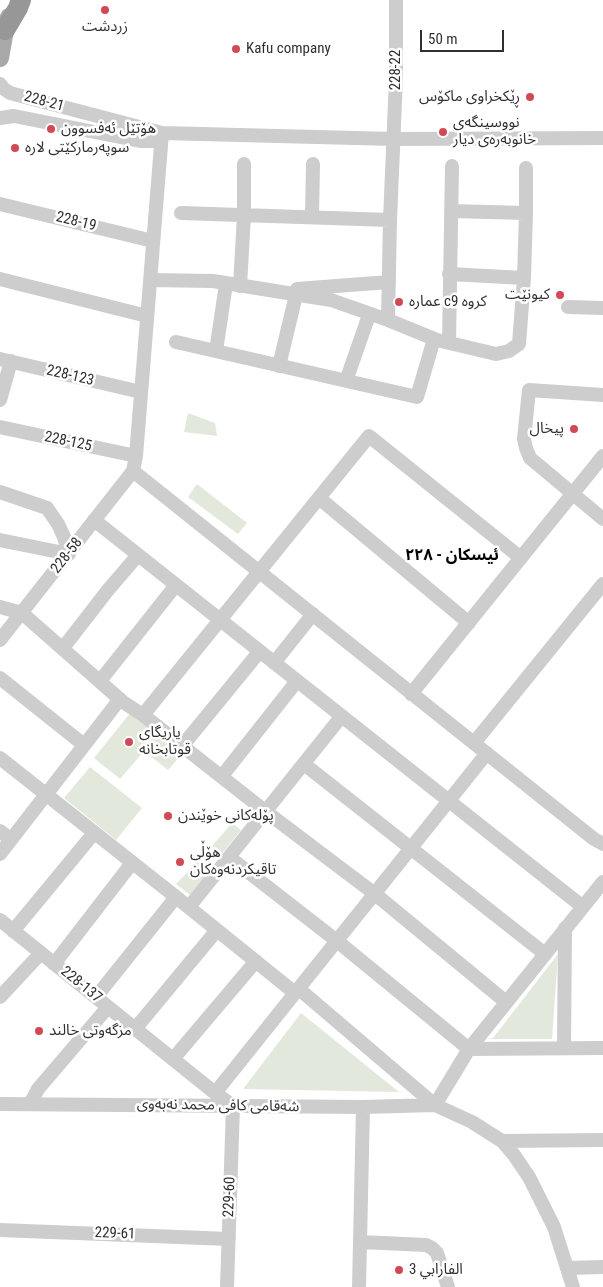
<!DOCTYPE html>
<html>
<head>
<meta charset="utf-8">
<style>
  body { margin:0 }
  #map { position:relative; width:603px; height:1287px; overflow:hidden; background:#fff; font-family:"Roboto Condensed",sans-serif }
  canvas { display:block }
  .scale { position:absolute; left:420px; top:30px; width:84px; height:22px; box-sizing:border-box; border:2px solid #303030; border-top:0; padding-left:6px; font-size:15px; line-height:18px; white-space:nowrap; color:#303030; -webkit-text-stroke:4px #fff; paint-order:stroke }
</style>
</head>
<body>
<div id="map">
<canvas width="603" height="1287"></canvas>
<div class="scale">50 m</div>
</div>
<script>
const g = document.querySelector('canvas').getContext('2d');
g.lineJoin = 'round';
function fill(path, color) {
  g.fillStyle = color;
  g.fill(path, 'evenodd');
}
function trace(path, color, width, dash) {
  g.strokeStyle = color;
  g.lineWidth = width;
  g.lineCap = dash ? 'butt' : 'round';
  g.setLineDash(dash || []);
  g.stroke(path);
}
function label(font, color, halo, rows, align = 'center') {
  g.font = font + ' "Roboto Condensed","Noto Sans Arabic",sans-serif';
  g.lineWidth = 5;
  g.setLineDash([]);
  g.textBaseline = 'middle';
  g.strokeStyle = halo;
  g.fillStyle = color;
  for (const [text, x, y, turn = 0] of rows) {
    g.save();
    g.translate(x, y);
    g.rotate((+turn || 0) * Math.PI / 180);
    g.textAlign = isNaN(turn) ? turn : align;
    if (halo) g.strokeText(text, 0, 0);
    g.fillText(text, 0, 0);
    g.restore();
  }
}
const green = new Path2D(`
  M 188,413 L 215,423 L 217,436 L 184,432 Z
  M 197,484 L 247,523 L 238,534 L 188,497 Z
  M 131,712 L 183,753 L 168,770 L 144,751 L 120,779 L 94,758 Z
  M 90,767 L 142,808 L 116,840 L 64,798 Z
  M 232,823 L 241,830 L 221,855 L 211,847 Z
  M 201,858 L 212,867 L 190,895 L 176,884 Z
  M 558,954 L 552,1039 L 487,1039 L 493,1038 Z
  M 301,1013 L 399,1092 L 243,1089 Z`);
const minor = new Path2D(`
  M 0,84 L 4,89 L 10,93 L 162,133 L 394,139 L 603,138
  M 0,118 L 14,116 L 140,141 L 152,141 L 162,133
  M 0,204 L 153,241
  M 181,213 L 390,220
  M 526,213 L 526,168
  M 312,216 L 313,164
  M 449,274 L 524,278
  M 0,279 L 147,316
  M 150,280 L 213,281 L 331,300 L 388,320 L 437,340 L 496,354 L 509,351 L 519,344 L 524,278 L 526,213 L 451,211
  M 240,286 L 244,215 L 244,164
  M 297,289 L 389,282
  M 568,307 L 603,308
  M 388,320 L 390,220 L 396,78 L 396,0
  M 176,342 L 417,397 L 434,339
  M 449,343 L 452,166
  M 216,351 L 226,284
  M 0,359 L 141,392
  M 279,366 L 296,295
  M 346,381 L 369,315
  M 603,395 L 529,390 L 524,439 L 526,448 L 530,458 L 603,519
  M 0,400 L 11,361
  M 0,427 L 136,456
  M 133,471 L 594,839 L 603,844
  M 0,492 L 47,508 L 58,524 L 64,537 L 69,554 L 0,540
  M 319,498 L 469,623
  M 94,520 L 583,907
  M 0,607 L 22,613 L 123,702 L 143,715 L 265,811 L 375,894 L 506,1002
  M 0,640 L 133,471 L 136,456 L 162,133
  M 63,648 L 108,590 L 138,555
  M 274,663 L 313,614
  M 0,678 L 84,745
  M 100,681 L 176,585
  M 411,694 L 603,456
  M 143,715 L 369,436 L 521,558
  M 474,743 L 603,584
  M 183,745 L 260,651
  M 0,758 L 176,897 L 295,993
  M 304,764 L 545,954
  M 222,776 L 297,681
  M 0,831 L 11,840
  M 0,854 L 120,699
  M 229,857 L 337,941 L 469,1049 L 603,1048
  M 189,907 L 341,717
  M 0,920 L 215,1093 L 233,1106 L 227,1287
  M 13,931 L 94,833
  M 54,964 L 132,863
  M 299,989 L 435,1105 L 472,1122 L 502,1141 L 514,1155 L 529,1177 L 554,1227 L 573,1287
  M 0,997 L 41,953
  M 96,997 L 176,897
  M 135,1029 L 217,930
  M 564,1048 L 565,928
  M 173,1059 L 256,961
  M 215,1093 L 487,753
  M 0,1104 L 363,1107 L 435,1105
  M 30,1104 L 38,1089 L 108,1007
  M 435,1105 L 469,1049 L 603,882
  M 502,1141 L 603,1140
  M 0,1230 L 229,1239
  M 361,1242 L 426,1245 L 432,1248 L 437,1253 L 448,1287
  M 567,1268 L 603,1267
  M 359,1287 L 363,1107`);
const major = new Path2D(`
  M 0,58 L 5,30 L 9,17`);
const highway = new Path2D(`
  M 5,30 L 18,8 L 21,0`);
const markers = [
  [105,10,5,"#d14955"],
  [236,49,5,"#d14955"],
  [530,97,5,"#d14955"],
  [51,129,5,"#d14955"],
  [443,132,5,"#d14955"],
  [15,148,5,"#d14955"],
  [560,295,5,"#d14955"],
  [399,302,5,"#d14955"],
  [574,429,5,"#d14955"],
  [129,742,5,"#d14955"],
  [168,816,5,"#d14955"],
  [180,862,5,"#d14955"],
  [39,1031,5,"#d14955"],
  [399,1270,5,"#d14955"]
];
const poiNames = [
  ["زردشت",105,27,"center"],
  ["Kafu company",246,49],
  ["ڕێکخراوی ماکۆس",520,97,"right"],
  ["نووسینگەی",453,123],
  ["خانوبەرەی دیار",453,140],
  ["هۆتێل ئەفسوون",61,129],
  ["سوپەرمارکێتی لارە",25,148],
  ["کیونێت",550,295,"right"],
  ["عماره c9 كروه",409,302],
  ["پيخال",564,429,"right"],
  ["یاریگای",139,733],
  ["قوتابخانە",139,750],
  ["پۆلەکانی خوێندن",178,816],
  ["هۆڵی",190,853],
  ["تاقیکردنەوەکان",190,870],
  ["مزگەوتی خالند",49,1031],
  ["الفارابي 3",409,1270]
];
const streetNames = [
  ["228-22",396,70,-90],
  ["228-21",44,102,15],
  ["228-19",76,222,14],
  ["228-123",70,376,13],
  ["228-125",68,442,12],
  ["228-58",67,556,-52],
  ["228-137",81,985,39],
  ["شەقامی کافی محمد نەبەوی",218,1106,1],
  ["229-60",230,1197,-88],
  ["229-61",115,1234,2]
];
const neighbourhoodNames = [
  ["ئیسکان - ٢٢٨",452,556]
];
fill(green, '#e3e8dd');
trace(minor, '#cdcdcd', 14);
trace(major, '#a8a8a8', 18);
trace(highway, '#979797', 20);
for (const [x, y, r, color] of markers) {
  const dot = new Path2D();
  dot.arc(x, y, r, 0, 2 * Math.PI);
  g.fillStyle = color;
  g.fill(dot);
  trace(dot, '#fff', 2);
}
label('15px', '#303030', '#fff', poiNames, 'left');
label('15px', '#303030', '#fff', streetNames);
label('bold 16px', '#000', '#fff', neighbourhoodNames);
</script>
</body>
</html>
